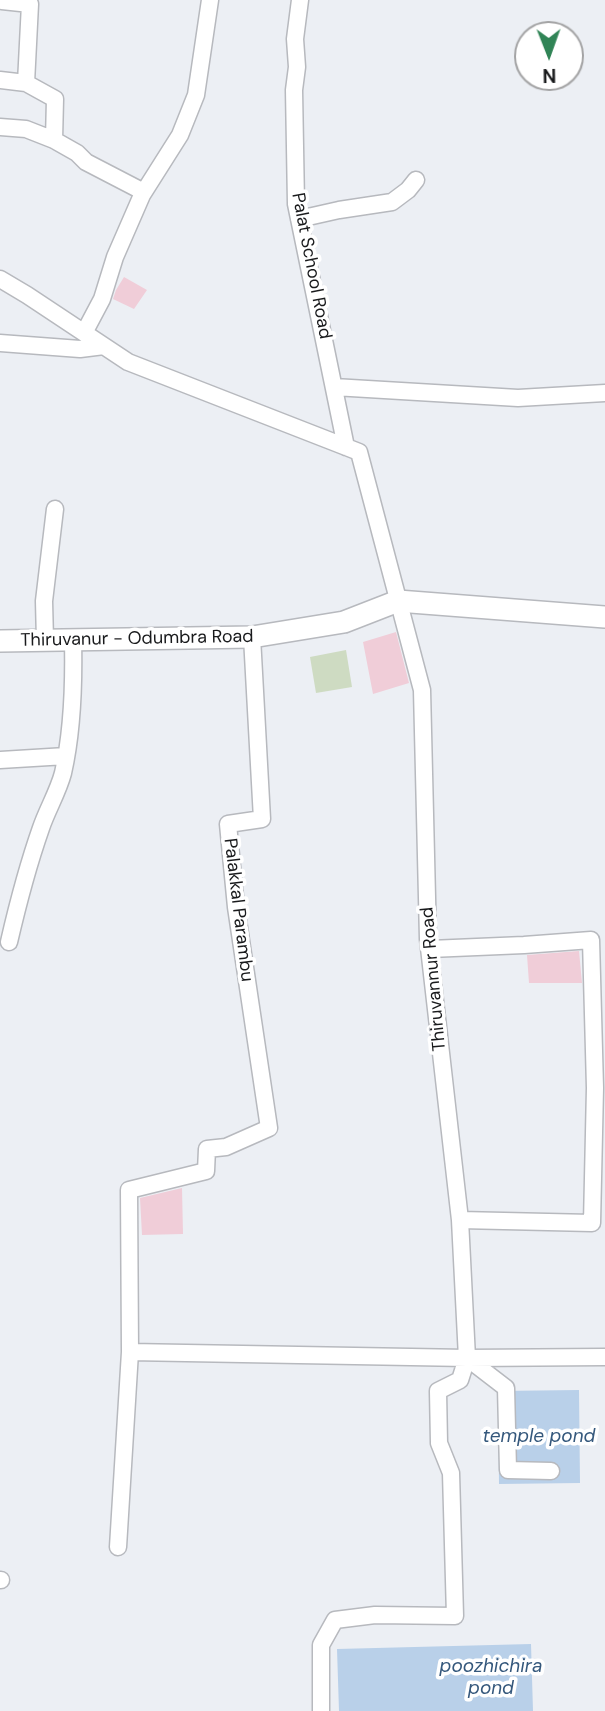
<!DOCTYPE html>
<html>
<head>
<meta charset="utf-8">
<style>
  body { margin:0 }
  #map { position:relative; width:605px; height:1711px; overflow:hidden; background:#eceff4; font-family:"DM Sans",sans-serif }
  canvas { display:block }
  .north { position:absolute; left:514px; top:21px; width:70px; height:70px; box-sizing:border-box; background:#fff; border:2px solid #a3a3a4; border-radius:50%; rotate:179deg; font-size:19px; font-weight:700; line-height:28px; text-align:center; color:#191a1c }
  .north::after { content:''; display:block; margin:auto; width:24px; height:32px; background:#308456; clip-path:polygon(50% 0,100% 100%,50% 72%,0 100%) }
</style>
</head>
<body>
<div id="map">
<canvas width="605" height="1711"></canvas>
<div class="north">N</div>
</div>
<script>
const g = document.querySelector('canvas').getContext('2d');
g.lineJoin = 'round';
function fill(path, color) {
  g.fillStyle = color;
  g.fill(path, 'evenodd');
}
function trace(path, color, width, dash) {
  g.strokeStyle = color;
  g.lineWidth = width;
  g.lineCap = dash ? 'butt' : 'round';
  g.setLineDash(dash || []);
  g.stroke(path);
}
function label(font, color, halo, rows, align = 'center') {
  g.font = font + ' "DM Sans",sans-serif';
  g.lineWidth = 7;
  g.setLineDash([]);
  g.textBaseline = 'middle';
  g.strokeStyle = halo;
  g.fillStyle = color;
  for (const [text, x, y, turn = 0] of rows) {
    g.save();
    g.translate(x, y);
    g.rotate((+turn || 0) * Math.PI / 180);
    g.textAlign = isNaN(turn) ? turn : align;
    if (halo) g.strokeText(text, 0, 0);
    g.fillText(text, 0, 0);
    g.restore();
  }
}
const green = new Path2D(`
  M 346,650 L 352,687 L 316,693 L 310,657 Z`);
const water = new Path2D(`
  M 579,1390 L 580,1483 L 499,1484 L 498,1391 Z
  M 531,1644 L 533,1711 L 339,1711 L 337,1649 Z`);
const building = new Path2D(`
  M 124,277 L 147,290 L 134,309 L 113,299 L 116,290 Z
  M 396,632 L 409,683 L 373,694 L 363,642 Z
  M 579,951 L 582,983 L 529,983 L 527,955 Z
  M 182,1188 L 183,1234 L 142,1235 L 140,1198 Z`);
const minor = new Path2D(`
  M 2,0 L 2,1 L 30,4 L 26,83 L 55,99 L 54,140
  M 300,0 L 295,39 L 297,67 L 294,90 L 296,204 L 346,447
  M 0,80 L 26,83
  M 0,127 L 26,129 L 54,140 L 77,153 L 86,162 L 140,190 L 142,195 L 115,257 L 102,299 L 84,333
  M 142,195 L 180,135 L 196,95 L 210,0
  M 299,219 L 339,210 L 392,202 L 408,190 L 416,180
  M 0,279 L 27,295 L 128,362 L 359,452 L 422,690 L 428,939 L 460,1220 L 467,1358 L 460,1380 L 438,1391 L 439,1443 L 451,1473 L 455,1616 L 375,1615 L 335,1620 L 321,1645 L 321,1711
  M 0,343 L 80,349 L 104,346
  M 334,387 L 518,398 L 605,393
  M 45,641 L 44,601 L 55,509
  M 0,760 L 66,756
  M 9,942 C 18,903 28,865 41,828 C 47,810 58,792 63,773 C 73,729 74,684 73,640
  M 430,949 L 524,945 L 591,940 L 595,1088 L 592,1223 L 460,1220
  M 130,1352 L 467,1358 L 605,1357
  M 467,1358 L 506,1388 L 508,1470 L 551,1471
  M 118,1547 L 130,1352 L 129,1190 L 206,1171 L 207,1149 L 226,1147 L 269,1128 L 236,907 L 228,824 L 262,819 L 252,637
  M 0,1580 L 1,1580`);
const major = new Path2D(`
  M 0,641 L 252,637 L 344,622 L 398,601 L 605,617`);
const streetNames = [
  ["Palat School Road",311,266,79],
  ["Thiruvanur - Odumbra Road",137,639,-1],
  ["Palakkal Parambu",238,910,83],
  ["Thiruvannur Road",434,979,-95]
];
const waterNames = [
  ["temple pond",539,1437],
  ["poozhichira",491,1667],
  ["pond",491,1689]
];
fill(green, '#cedbc2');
fill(water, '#b9d0e9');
fill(building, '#f0cdd8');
trace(minor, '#b7b9be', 19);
trace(major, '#b7b9be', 24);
trace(minor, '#fff', 16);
trace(major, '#fff', 21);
label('18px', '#191a1c', '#fff', streetNames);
label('italic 19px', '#35587c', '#fff', waterNames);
</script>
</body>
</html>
